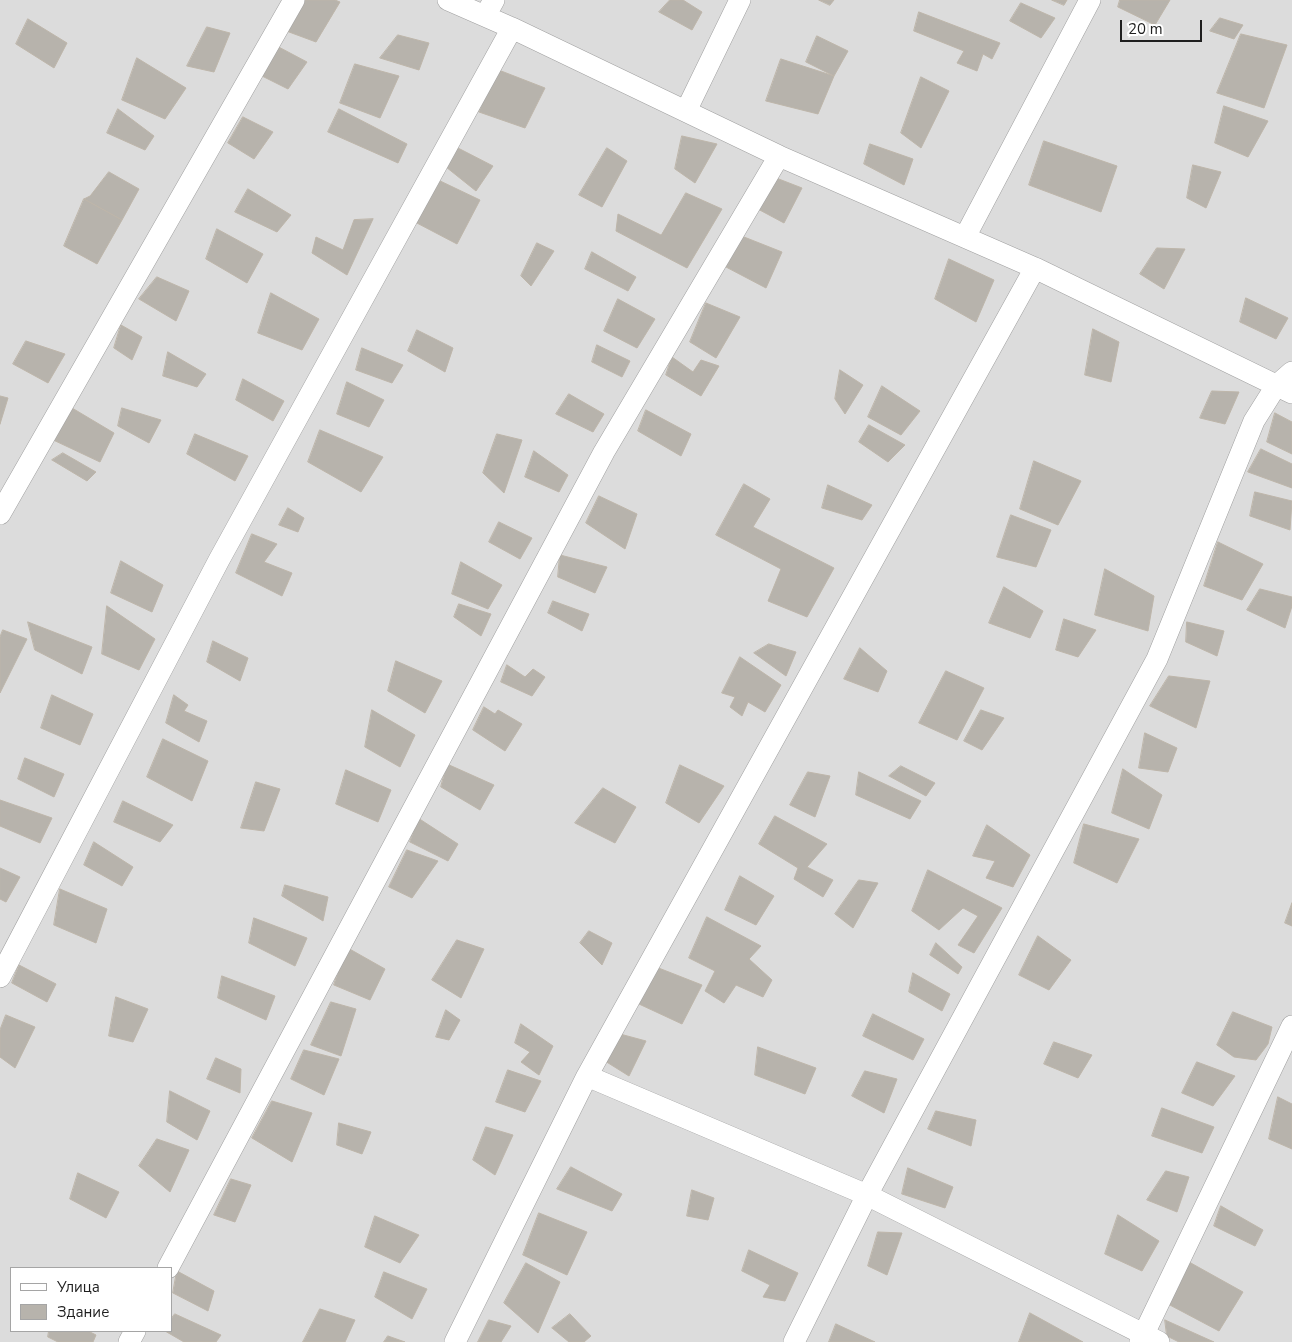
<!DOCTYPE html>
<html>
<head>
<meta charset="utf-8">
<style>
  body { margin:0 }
  #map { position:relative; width:1292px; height:1342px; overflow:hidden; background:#eeede6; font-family:"Nunito Sans",sans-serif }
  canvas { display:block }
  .legend { position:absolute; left:10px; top:1267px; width:162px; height:65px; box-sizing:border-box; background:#fff; border:1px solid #a5a5a5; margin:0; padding:6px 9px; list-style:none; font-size:15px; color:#1f1f1f }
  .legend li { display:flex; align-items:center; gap:10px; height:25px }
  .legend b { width:25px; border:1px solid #a5a5a5 }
  .scale { position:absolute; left:1120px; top:20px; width:82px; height:22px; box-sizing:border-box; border:2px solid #1f1f1f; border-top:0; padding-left:6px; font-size:15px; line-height:18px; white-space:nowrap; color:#1f1f1f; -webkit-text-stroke:4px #fff; paint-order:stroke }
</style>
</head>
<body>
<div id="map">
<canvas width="1292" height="1342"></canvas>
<ul class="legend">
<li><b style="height:6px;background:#fff"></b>Улица</li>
<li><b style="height:14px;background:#b7b3ac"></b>Здание</li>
</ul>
<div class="scale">20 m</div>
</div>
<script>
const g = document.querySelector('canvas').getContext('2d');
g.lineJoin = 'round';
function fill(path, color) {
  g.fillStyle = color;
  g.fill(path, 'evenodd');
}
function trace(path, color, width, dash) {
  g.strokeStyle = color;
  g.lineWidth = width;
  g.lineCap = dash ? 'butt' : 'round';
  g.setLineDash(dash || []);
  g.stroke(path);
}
const residential = new Path2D(`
  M 0,0 L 1292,0 L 1292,1342 L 0,1342 ZM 11,1268 L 171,1268 L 171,1331 L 11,1331 Z`);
const building = new Path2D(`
  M 299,0 L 335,0 L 340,2 L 316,42 L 281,29 Z
  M 670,0 L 683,0 L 702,12 L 692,30 L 659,12 Z
  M 819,0 L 834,0 L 830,5 Z
  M 1052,0 L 1067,0 L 1064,5 Z
  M 1120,0 L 1170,0 L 1155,25 L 1118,7 Z
  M 1021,3 L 1055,18 L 1041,38 L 1010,21 Z
  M 919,12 L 1000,43 L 992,59 L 983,54 L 977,71 L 957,63 L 964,51 L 914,31 Z
  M 1220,18 L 1243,25 L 1234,39 L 1210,31 Z
  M 28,19 L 67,43 L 54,68 L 16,44 Z
  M 207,27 L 230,33 L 214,72 L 187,66 Z
  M 1241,34 L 1287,45 L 1264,108 L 1217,93 Z
  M 398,35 L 429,43 L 419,70 L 380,58 Z
  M 817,36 L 848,51 L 834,76 L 806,62 Z
  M 273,44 L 307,62 L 288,89 L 260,75 Z
  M 137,58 L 186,88 L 165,119 L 122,100 Z
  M 781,59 L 834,76 L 818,114 L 766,101 Z
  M 355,64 L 399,76 L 380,118 L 340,103 Z
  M 496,69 L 545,88 L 525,128 L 479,112 Z
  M 921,77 L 949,91 L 921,148 L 901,133 Z
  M 1224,106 L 1268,121 L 1248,157 L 1215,143 Z
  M 118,109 L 154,136 L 145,150 L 107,133 Z
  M 339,109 L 407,144 L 398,163 L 328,132 Z
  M 243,117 L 273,132 L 254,159 L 228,143 Z
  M 682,136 L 717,144 L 695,183 L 675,169 Z
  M 1044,141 L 1117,166 L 1101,212 L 1029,185 Z
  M 870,144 L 913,159 L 904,185 L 864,164 Z
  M 456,147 L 493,166 L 476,191 L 446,167 Z
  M 607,148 L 627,161 L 602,207 L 579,195 Z
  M 1193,165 L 1221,172 L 1206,208 L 1187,198 Z
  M 109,172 L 139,189 L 122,220 L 84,199 L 90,196 Z
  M 771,176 L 802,188 L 784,223 L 756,208 Z
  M 436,179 L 480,200 L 457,244 L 415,222 Z
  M 248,189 L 291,215 L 277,232 L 235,212 Z
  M 686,193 L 722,209 L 687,268 L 616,231 L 618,214 L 661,235 Z
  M 84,199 L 122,220 L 97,264 L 64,246 Z
  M 373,219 L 347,275 L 312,253 L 316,237 L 343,250 L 354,220 Z
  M 217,229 L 263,254 L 247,283 L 206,259 Z
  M 739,235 L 782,252 L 766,288 L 726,267 Z
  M 537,243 L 554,251 L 531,286 L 521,276 Z
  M 1157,248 L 1185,249 L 1164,289 L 1140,274 Z
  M 592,252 L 636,277 L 628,291 L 585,269 Z
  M 949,259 L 994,280 L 976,322 L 935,299 Z
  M 157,277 L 189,291 L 176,321 L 139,299 Z
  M 271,293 L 319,319 L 302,350 L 258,333 Z
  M 1246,298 L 1288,318 L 1276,339 L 1240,322 Z
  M 618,299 L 655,319 L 637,348 L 604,331 Z
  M 706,303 L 740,317 L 716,358 L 690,342 Z
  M 121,325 L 142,337 L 132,360 L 114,348 Z
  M 1093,329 L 1119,342 L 1111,382 L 1085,375 Z
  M 417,330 L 453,348 L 445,372 L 408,351 Z
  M 26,341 L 65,354 L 48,383 L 13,364 Z
  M 597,345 L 630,361 L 622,377 L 592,362 Z
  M 362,348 L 403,365 L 392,383 L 356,370 Z
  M 168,352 L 206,374 L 197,387 L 163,376 Z
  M 672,357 L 693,372 L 701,360 L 719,366 L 701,396 L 666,375 Z
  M 840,370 L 863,385 L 845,414 L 835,399 Z
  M 243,379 L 284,401 L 273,421 L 236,400 Z
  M 347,382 L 384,400 L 369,427 L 337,414 Z
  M 882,386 L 920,411 L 901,435 L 868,417 Z
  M 1212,391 L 1239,392 L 1225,424 L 1200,418 Z
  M 569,394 L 604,414 L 593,432 L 556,414 Z
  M 0,396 L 8,398 L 0,424 Z
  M 67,405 L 114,433 L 100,462 L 49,438 Z
  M 122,408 L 161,420 L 149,443 L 118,426 Z
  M 646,410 L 691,434 L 681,456 L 638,431 Z
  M 1275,413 L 1292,422 L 1292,454 L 1267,442 Z
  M 869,425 L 905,445 L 888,462 L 859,442 Z
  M 320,430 L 383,457 L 361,492 L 308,462 Z
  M 195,434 L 248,456 L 235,481 L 187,454 Z
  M 497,434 L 522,440 L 504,493 L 483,473 Z
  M 1261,449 L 1292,464 L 1292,488 L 1248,472 Z
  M 534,451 L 568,475 L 559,492 L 525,477 Z
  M 63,453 L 96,472 L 87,481 L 52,460 Z
  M 1034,461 L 1081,481 L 1058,525 L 1020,509 Z
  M 744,484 L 770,499 L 753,527 L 834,568 L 807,617 L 768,601 L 781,569 L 716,535 Z
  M 828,485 L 872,505 L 862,520 L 822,508 Z
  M 1255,492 L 1292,501 L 1290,530 L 1250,516 Z
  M 599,496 L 637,514 L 625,549 L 586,523 Z
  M 288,508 L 304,518 L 298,532 L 279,525 Z
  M 1011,515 L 1051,530 L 1036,567 L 997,557 Z
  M 499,522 L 532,538 L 520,559 L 489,542 Z
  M 252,534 L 277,544 L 264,562 L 292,573 L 282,596 L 236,573 Z
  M 1218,542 L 1263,564 L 1242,600 L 1204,586 Z
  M 560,555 L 607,567 L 595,593 L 558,577 Z
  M 121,561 L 163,585 L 152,612 L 111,593 Z
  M 461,562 L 502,585 L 488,609 L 452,594 Z
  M 1105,569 L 1154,596 L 1148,631 L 1095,615 Z
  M 1004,587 L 1043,611 L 1030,638 L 989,623 Z
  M 1260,589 L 1292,597 L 1292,606 L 1285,628 L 1247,610 Z
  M 553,601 L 589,614 L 582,631 L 548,613 Z
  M 459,604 L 491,614 L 481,636 L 454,617 Z
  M 107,606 L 155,639 L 139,670 L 102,654 Z
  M 1064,619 L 1096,630 L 1078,657 L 1056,650 Z
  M 28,622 L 92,647 L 82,674 L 35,650 Z
  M 1187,622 L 1224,631 L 1217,656 L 1186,642 Z
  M 3,630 L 27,639 L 0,693 L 0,637 Z
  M 213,641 L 248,658 L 240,681 L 207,662 Z
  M 769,644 L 796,652 L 786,676 L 754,653 Z
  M 860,648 L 887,671 L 878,692 L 844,679 Z
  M 740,657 L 781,685 L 765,712 L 748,702 L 742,716 L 730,707 L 735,697 L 722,693 Z
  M 396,661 L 442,681 L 425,713 L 388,691 Z
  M 507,665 L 525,677 L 533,669 L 545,677 L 532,696 L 501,682 Z
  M 946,671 L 984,688 L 957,740 L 919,723 Z
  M 1169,676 L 1210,681 L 1196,728 L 1150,706 Z
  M 52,695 L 93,714 L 80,745 L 41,728 Z
  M 174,695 L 188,705 L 184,711 L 207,721 L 199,742 L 166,723 Z
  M 484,707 L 495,714 L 498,710 L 522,724 L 505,751 L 473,730 Z
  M 372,710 L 415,735 L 400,767 L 365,747 Z
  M 981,710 L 1004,718 L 982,750 L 964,741 Z
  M 1145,733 L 1177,748 L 1168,772 L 1139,768 Z
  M 163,739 L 208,761 L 192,801 L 147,777 Z
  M 25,758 L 64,774 L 54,797 L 18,779 Z
  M 447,764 L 494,785 L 480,810 L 441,787 Z
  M 680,765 L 724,786 L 699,823 L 666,803 Z
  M 901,766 L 935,783 L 926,796 L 889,776 Z
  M 1123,769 L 1162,795 L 1149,829 L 1112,813 Z
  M 346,770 L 391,790 L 378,822 L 336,804 Z
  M 808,772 L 830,776 L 815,817 L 790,805 Z
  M 859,772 L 921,801 L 910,819 L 856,795 Z
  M 256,782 L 280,789 L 264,831 L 241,828 Z
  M 603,788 L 636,807 L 615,843 L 575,823 Z
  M 0,800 L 52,818 L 40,843 L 0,826 Z
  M 123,801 L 173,825 L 160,842 L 114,822 Z
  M 775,816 L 827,844 L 807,867 L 833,880 L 823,897 L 794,879 L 798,868 L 759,844 Z
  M 418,818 L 458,844 L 448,861 L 410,842 Z
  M 1084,824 L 1139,839 L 1117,883 L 1074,863 Z
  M 987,825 L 1030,855 L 1013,887 L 986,878 L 995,861 L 973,856 Z
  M 94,842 L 133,867 L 122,886 L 84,865 Z
  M 407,850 L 438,861 L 412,898 L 389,887 Z
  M 0,868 L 20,877 L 6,902 L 0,899 Z
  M 928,870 L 1002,908 L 974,953 L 958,945 L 978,916 L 963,908 L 939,930 L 912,911 Z
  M 740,876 L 774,896 L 756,925 L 725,910 Z
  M 859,880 L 878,883 L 853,928 L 835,914 Z
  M 285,885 L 328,897 L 323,921 L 282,896 Z
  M 60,889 L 107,909 L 96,943 L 54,925 Z
  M 1292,903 L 1292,926 L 1285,923 Z
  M 707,917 L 761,946 L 749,959 L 772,980 L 763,997 L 736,985 L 724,1003 L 705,991 L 715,971 L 689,958 Z
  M 254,918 L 307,938 L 295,966 L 249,943 Z
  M 589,931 L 612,943 L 602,965 L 580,943 Z
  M 1038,936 L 1071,960 L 1049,990 L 1019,975 Z
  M 457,940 L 484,949 L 461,998 L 432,980 Z
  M 936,943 L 962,967 L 958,974 L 930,955 Z
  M 346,947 L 385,969 L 370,1000 L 334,985 Z
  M 19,965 L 56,984 L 47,1002 L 12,983 Z
  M 656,967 L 702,985 L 682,1024 L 639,1004 Z
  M 913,973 L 950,994 L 942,1011 L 909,992 Z
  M 222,976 L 275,996 L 266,1020 L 218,998 Z
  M 116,997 L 148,1009 L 133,1042 L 109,1036 Z
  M 331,1002 L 356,1009 L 341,1056 L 311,1045 Z
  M 446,1010 L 460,1020 L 449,1040 L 436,1037 Z
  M 1233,1012 L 1272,1027 L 1268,1044 L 1256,1060 L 1234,1057 L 1217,1045 Z
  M 873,1014 L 924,1039 L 913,1060 L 863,1036 Z
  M 6,1015 L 35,1027 L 15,1068 L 0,1057 L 0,1030 Z
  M 521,1024 L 553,1046 L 539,1075 L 521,1062 L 530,1052 L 515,1043 Z
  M 620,1034 L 646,1041 L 629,1076 L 605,1061 Z
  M 1054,1042 L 1092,1055 L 1078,1078 L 1044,1064 Z
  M 758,1047 L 816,1068 L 805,1094 L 755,1075 Z
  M 304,1050 L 339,1059 L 324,1095 L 291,1079 Z
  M 216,1058 L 241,1069 L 240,1093 L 207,1079 Z
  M 1197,1062 L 1235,1076 L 1213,1106 L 1182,1093 Z
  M 508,1070 L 541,1081 L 525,1112 L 496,1102 Z
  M 865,1071 L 897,1079 L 884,1113 L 852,1096 Z
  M 170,1091 L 210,1111 L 197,1140 L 167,1122 Z
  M 1278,1097 L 1292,1104 L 1292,1149 L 1269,1139 Z
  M 272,1101 L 312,1113 L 292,1162 L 252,1138 Z
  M 1162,1108 L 1214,1127 L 1202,1153 L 1152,1136 Z
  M 936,1111 L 976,1120 L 971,1146 L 928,1129 Z
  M 339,1123 L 371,1132 L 362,1154 L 337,1145 Z
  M 486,1127 L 513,1135 L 495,1175 L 473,1160 Z
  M 157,1139 L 189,1150 L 170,1192 L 139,1166 Z
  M 571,1167 L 622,1194 L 612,1211 L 557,1189 Z
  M 908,1168 L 953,1187 L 945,1208 L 902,1194 Z
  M 1166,1171 L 1189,1177 L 1177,1212 L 1147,1200 Z
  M 78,1173 L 119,1192 L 106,1218 L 70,1199 Z
  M 231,1179 L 251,1185 L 235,1222 L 214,1215 Z
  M 692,1190 L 714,1198 L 708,1220 L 687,1216 Z
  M 1221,1206 L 1263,1230 L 1255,1246 L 1214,1226 Z
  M 539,1213 L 587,1232 L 567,1275 L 523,1255 Z
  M 1118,1215 L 1159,1241 L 1142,1271 L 1105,1254 Z
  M 375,1216 L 419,1235 L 400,1263 L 365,1247 Z
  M 878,1232 L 902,1233 L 887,1275 L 868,1266 Z
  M 749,1250 L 798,1273 L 785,1301 L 763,1297 L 770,1285 L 742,1271 Z
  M 1189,1262 L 1243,1292 L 1219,1331 L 1168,1304 Z
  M 526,1263 L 560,1282 L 538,1333 L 504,1303 Z
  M 177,1271 L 214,1291 L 208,1311 L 173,1293 Z
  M 384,1272 L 427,1289 L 412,1319 L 375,1297 Z
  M 320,1309 L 355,1320 L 345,1342 L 303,1342 Z
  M 1030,1313 L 1083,1342 L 1019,1342 Z
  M 175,1314 L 221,1335 L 216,1342 L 184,1342 L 165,1331 L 171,1331 L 171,1319 Z
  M 570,1314 L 591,1336 L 584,1342 L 569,1342 L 552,1328 Z
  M 489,1320 L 511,1326 L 501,1342 L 478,1342 Z
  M 1165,1320 L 1214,1342 L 1179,1342 L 1167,1336 Z
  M 836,1324 L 875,1342 L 829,1342 Z
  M 49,1331 L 88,1331 L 96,1335 L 93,1342 L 58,1342 L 48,1337 Z
  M 388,1336 L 405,1342 L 384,1342 Z`);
const minor = new Path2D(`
  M 448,0 L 512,28 L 779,156 L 1035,268 L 1292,393
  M 485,16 L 494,0
  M 686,111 L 740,0
  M 965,237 L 1090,0
  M 0,514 L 294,0
  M 0,977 L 219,560 L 512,28
  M 587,1076 L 867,1195 L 1159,1342
  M 168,1268 L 604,452 L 779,156
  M 129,1342 L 135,1331
  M 455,1342 L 587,1076 L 1035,268
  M 794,1342 L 867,1195 L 1157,659 L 1254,421 L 1276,386 L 1292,372
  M 1140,1342 L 1292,1026`);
fill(residential, '#dcdcdc');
fill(building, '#b7b3ac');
trace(building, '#beb6aa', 1);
trace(minor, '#a0a0a0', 22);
trace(minor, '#fff', 21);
</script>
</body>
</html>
